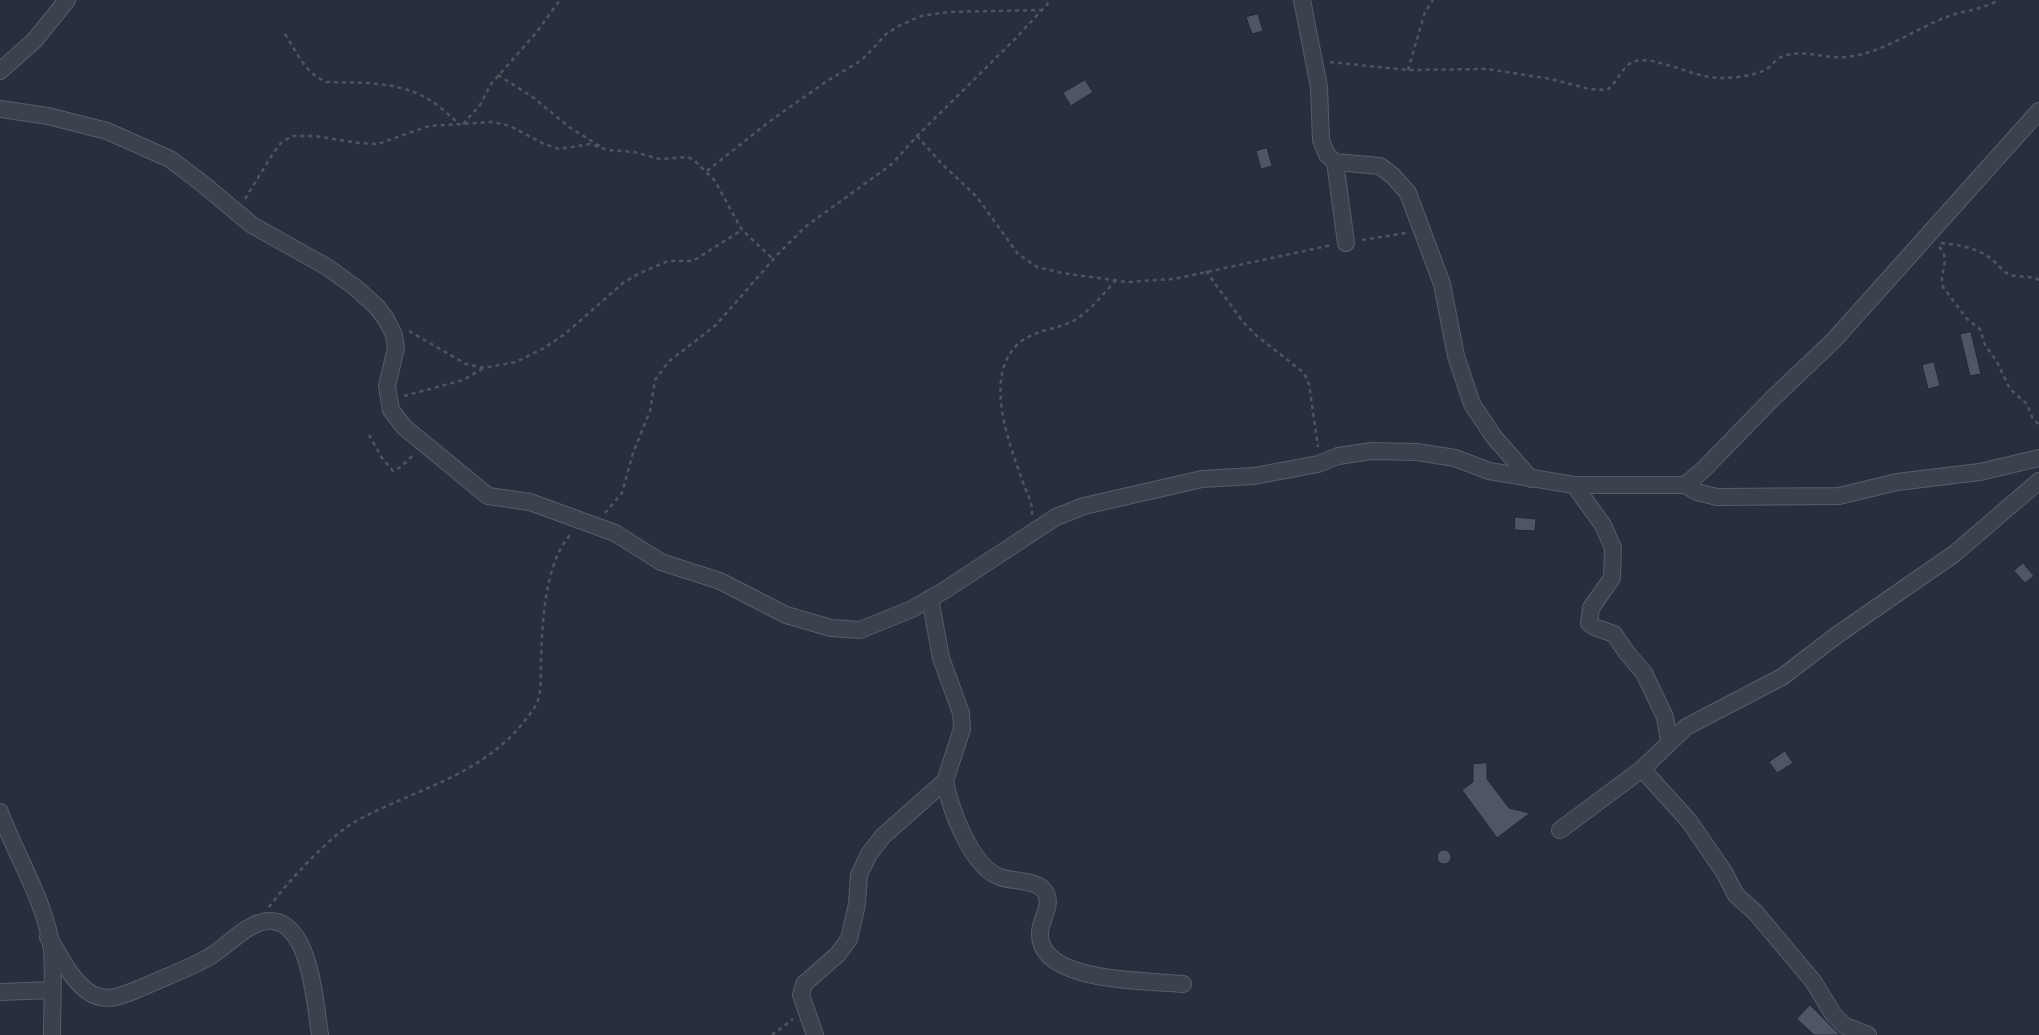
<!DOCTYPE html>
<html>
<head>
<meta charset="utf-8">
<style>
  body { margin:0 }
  canvas { display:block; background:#282e3e }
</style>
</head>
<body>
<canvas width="2039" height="1035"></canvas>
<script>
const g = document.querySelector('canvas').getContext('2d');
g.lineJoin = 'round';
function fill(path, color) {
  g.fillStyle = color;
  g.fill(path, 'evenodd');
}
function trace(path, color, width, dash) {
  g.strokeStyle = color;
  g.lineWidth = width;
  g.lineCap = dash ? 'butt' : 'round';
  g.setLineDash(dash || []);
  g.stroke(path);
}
const building = new Path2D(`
  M 1258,14 L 1263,31 L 1252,34 L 1246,17 Z
  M 1085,80 L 1093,92 L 1071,106 L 1063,93 Z
  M 1267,148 L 1272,166 L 1261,169 L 1256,151 Z
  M 1971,332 L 1981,374 L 1970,376 L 1960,334 Z
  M 1934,362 L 1940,386 L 1928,389 L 1922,365 Z
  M 1515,517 L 1536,519 L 1535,531 L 1515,530 Z
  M 2023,563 L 2034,576 L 2025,583 L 2014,571 Z
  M 1785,751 L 1793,763 L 1777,773 L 1769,762 Z
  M 1487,763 L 1487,779 L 1509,808 L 1530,813 L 1497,838 L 1462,790 L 1473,782 L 1473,764 Z
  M1437 857a7 7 0 1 1 14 0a7 7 0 1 1-14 0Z
  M 1810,1005 L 1840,1035 L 1814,1035 L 1797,1019 Z`);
const path = new Path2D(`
  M 285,34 C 297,52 305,74 327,82 C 361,83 398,81 428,99 C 439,105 449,115 458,123
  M 1330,62 L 1408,70 L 1487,69 L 1551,79 L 1589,89 L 1607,90 C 1618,83 1622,64 1636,61 C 1657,56 1694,78 1720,78 C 1734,78 1756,76 1768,68 C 1774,63 1778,57 1786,55 C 1807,50 1826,59 1846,57 C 1882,54 1917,27 1952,15 C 1967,10 1985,9 1998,0
  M 1408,70 L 1425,12 L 1433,0
  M 498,75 L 534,98 L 569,127 L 601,147
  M 463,124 L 480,105 L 491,84 L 536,33 L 560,0
  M 917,136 L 942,164 L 977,197 L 1018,254 L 1037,267 L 1062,273 L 1127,282 L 1174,279 L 1332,245
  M 707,171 L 770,121 L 827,81 L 857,63 L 867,55 L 886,34 L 899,26 L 921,16 L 948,12 L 1043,10
  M 245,199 L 272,155 L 281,143 L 292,136 L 314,136 L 359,143 L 378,144 L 429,126 L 493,122 L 510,126 L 544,144 L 559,149 L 590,144 L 608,150 L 634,152 L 660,159 L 688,157 L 695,161 L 715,181 L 742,230 L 773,259
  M 1362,240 L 1406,233
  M 1941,243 C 1958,245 1976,247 1990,258 C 1997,263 2001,270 2008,274 C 2018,278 2029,275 2039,280
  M 1939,247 C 1952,259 1938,273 1943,287 L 1967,319 L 1980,329 L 1985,345 L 1997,362 L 2010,389 L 2027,404 L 2032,417 L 2039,425
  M 1206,271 L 1243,322 L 1257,336 L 1304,373 L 1309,384 L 1318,447
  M 409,331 L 466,364 L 484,368 L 516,362 L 544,348 L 565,334 L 623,283 L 638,274 L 668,261 L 693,261 L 742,230
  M 404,396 L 463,380 L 484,368
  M 369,435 L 382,458 L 393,471 L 401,467 L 413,455
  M 605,513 L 622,493 L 633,453 L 650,411 L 655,380 L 668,362 L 716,325 L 778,254 L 805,227 L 892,164 L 917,136 L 1016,38 L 1051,0
  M 1032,515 C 1033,501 1026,493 1022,479 C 1008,441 983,375 1019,343 C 1036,329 1057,330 1075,320 C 1090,311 1104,293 1116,280
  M 269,907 C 287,883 331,834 358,820 C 420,787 489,774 532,711 C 543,696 540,682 541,664 C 542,626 544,563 571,534
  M 772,1035 L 793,1019`);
const minor = new Path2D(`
  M 1302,0 L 1319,87 L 1321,140 L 1327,155 L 1335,162 L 1380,166 L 1393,176 L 1408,193 L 1442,284 L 1456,356 L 1472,404 L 1494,437 L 1531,479
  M 0,71 L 34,41 L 67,0
  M 0,109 L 48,116 L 107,131 L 170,159 L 203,184 L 252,225 L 327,267 L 356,288 L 377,307 L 386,319 L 394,335 L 396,348 L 387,386 L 391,410 L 404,427 L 488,496 L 530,502 L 615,533 L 661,562 L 720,581 L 786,615 L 831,628 L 860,630 L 912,609 L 945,590 L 1056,517 L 1084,506 L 1202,479 L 1254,476 L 1318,464 L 1338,456 L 1372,451 L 1417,452 L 1455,458 L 1489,471 L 1574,485 L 1685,485 L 1703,470 L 1772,399 L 1834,340 L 2039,111
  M 1335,162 L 1346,243
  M 1574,485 L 1603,525 L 1613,548 L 1612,578 L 1591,608 L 1589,623 L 1594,627 L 1614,634 L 1627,653 L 1644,673 L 1665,717 L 1669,741
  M 1685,485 L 1697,492 L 1717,497 L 1839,496 L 1897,482 L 1980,472 L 2039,458
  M 1642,769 L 1689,821 L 1724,872 L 1736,895 L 1755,912 L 1813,981 L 1833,1014 L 1845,1026 L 1868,1035
  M 945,781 C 950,808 971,867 1000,877 C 1013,882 1032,879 1043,889 C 1055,902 1041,918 1040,932 C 1037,984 1148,980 1183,984
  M 0,812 C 16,856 47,904 52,951 C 54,979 52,1007 52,1035
  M 1560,830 L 1642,769 L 1686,727 L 1782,677 L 1837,635 L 1954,554 L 2039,481
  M 48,937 C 60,955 72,983 92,994 C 109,1003 126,994 143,987 C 165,977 188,969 209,957 C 225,948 241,929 259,923 C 310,906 315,1004 320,1035
  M 0,992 L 52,990
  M 815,1035 L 801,995 L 804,984 L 838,954 L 849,939 L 857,904 L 859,875 L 869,854 L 883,836 L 945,781 L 962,729 L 961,713 L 941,658 L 930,598`);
fill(building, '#4e5566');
trace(building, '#222835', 1);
trace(minor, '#575c69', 18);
trace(path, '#4a585e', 2.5, [4, 4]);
trace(minor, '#3c414e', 16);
</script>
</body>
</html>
